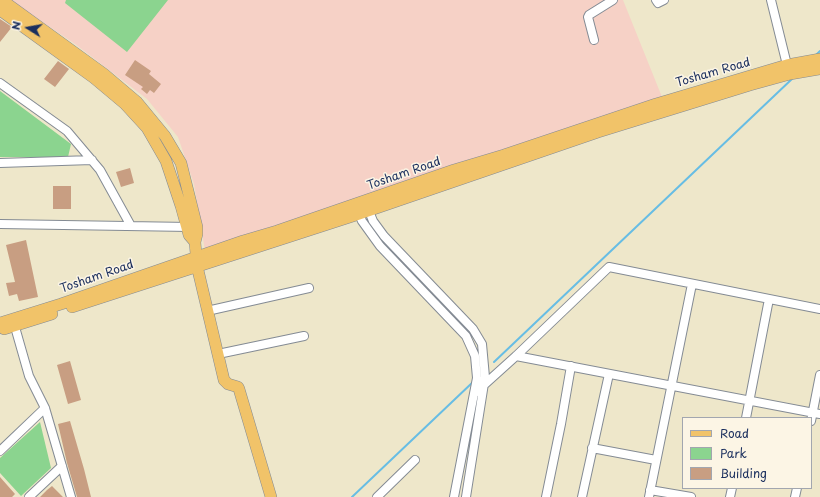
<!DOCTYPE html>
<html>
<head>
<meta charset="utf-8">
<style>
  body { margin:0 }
  #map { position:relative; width:820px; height:497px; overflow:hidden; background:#eee7ca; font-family:"Playpen Sans",sans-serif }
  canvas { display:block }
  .legend { position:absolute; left:682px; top:417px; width:130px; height:72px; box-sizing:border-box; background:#fcf5e5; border:1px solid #a2a6af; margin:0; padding:5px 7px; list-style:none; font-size:12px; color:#1b2f5e }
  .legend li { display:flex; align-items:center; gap:8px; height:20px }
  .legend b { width:20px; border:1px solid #a2a6af }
  .north { position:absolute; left:8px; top:8px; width:40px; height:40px; -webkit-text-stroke:3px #fcf5e5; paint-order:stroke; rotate:281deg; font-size:11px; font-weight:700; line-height:16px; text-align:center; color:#1b2f5e }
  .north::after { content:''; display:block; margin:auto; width:14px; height:18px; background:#1b2f5e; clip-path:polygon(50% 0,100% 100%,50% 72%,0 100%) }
</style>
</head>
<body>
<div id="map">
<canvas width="820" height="497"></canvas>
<ul class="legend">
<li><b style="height:5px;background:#f1c369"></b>Road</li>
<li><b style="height:11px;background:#8bd48f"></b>Park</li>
<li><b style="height:11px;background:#c89e82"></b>Building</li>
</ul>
<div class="north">N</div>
</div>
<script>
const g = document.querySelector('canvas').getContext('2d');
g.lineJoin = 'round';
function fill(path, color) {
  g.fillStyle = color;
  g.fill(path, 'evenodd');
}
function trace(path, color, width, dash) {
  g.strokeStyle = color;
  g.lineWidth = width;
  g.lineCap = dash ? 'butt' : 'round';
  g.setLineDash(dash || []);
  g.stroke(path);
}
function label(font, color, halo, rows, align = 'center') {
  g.font = font + ' "Playpen Sans",sans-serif';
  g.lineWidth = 3;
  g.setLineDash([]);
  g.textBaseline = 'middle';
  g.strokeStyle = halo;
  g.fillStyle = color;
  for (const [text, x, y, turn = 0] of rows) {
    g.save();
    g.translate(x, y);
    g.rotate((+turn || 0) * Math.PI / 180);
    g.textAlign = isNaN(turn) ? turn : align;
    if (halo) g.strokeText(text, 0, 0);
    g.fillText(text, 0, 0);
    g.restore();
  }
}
const built = new Path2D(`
  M 10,0 L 623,0 L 662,97 L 205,251 L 194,184 L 178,137 L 147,99 L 75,44 Z`);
const green = new Path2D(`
  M 66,0 L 168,0 L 127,52 L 65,3 Z
  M 0,91 L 71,144 L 68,157 L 0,157 Z
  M 40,422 L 51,468 L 21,496 L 0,473 L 0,458 Z`);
const stream = new Path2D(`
  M 816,55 L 820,51
  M 494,362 L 793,78
  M 352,497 L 473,382`);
const building = new Path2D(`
  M 0,19 L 12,27 L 0,42 Z
  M 135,60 L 151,71 L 149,74 L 161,84 L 154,93 L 150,90 L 147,94 L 141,89 L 143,87 L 125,75 Z
  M 58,61 L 69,69 L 55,87 L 44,79 Z
  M 130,168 L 134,183 L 121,187 L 116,172 Z
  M 53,186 L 71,186 L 71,209 L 53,209 Z
  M 26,240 L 38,297 L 19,301 L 17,294 L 9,296 L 6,283 L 15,282 L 6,245 Z
  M 70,361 L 81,400 L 68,404 L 57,365 Z
  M 70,421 L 84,469 L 91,497 L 77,497 L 67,463 L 58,424 Z
  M 0,477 L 15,494 L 12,497 L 0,497 Z
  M 52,486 L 63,497 L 40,497 L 47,490 Z`);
const minor = new Path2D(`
  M 656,0 L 658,3 L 664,0
  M 771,0 L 788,69
  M 594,40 L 588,17 L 589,15 L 613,0
  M 0,83 L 67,131 L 100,170 L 131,226
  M 0,163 L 92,160
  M 367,206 L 373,221 L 384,236 L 473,329 L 482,344 L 485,377 L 466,497
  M 357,210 L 362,221 L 380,246 L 466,336 L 475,356 L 477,378 L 454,497
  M 0,224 L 190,227
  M 207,311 L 309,288
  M 15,327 L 29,376 L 45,408 L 71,497
  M 218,354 L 304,336
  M 516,356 L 820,414
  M 475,393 L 516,356 L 609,267 L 820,309
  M 746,418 L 769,299
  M 811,421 L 820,375
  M 592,448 L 656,460
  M 0,451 L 45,408
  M 650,490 L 691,497
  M 29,497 L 62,466
  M 377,497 L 415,460
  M 546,497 L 561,424 L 571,366
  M 582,497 L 609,374
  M 649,497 L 692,284
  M 730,497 L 732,488
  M 795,497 L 797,488`);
const major = new Path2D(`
  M 2,0 L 104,74 L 137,102 L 165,136 L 181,163 L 197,227 L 197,234 L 195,242 L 197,266 L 224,380 L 228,384 L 238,387 L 239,389 L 271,497
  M 0,10 L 94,78 L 125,104 L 147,128 L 166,161 L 181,206 L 189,235 L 195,242
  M 72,307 L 359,214 L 598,132 L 750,85 L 790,74 L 820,69
  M 0,323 L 61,304 L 243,241 L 277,231 L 454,170 L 504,155 L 656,104 L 787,65 L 820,59
  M 4,329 L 52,314`);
const streetNames = [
  ["Tosham Road",713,73,-16],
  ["Tosham Road",404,174,-19],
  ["Tosham Road",97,277,-19]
];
fill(built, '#f6d1c6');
fill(green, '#8bd48f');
trace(stream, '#67bde4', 2);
fill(building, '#c89e82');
trace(minor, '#848b94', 10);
trace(major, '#848b94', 12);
trace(minor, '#fff', 8);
trace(major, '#f1c369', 11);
label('12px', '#1b2f5e', '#fcf5e5', streetNames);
</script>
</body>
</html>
